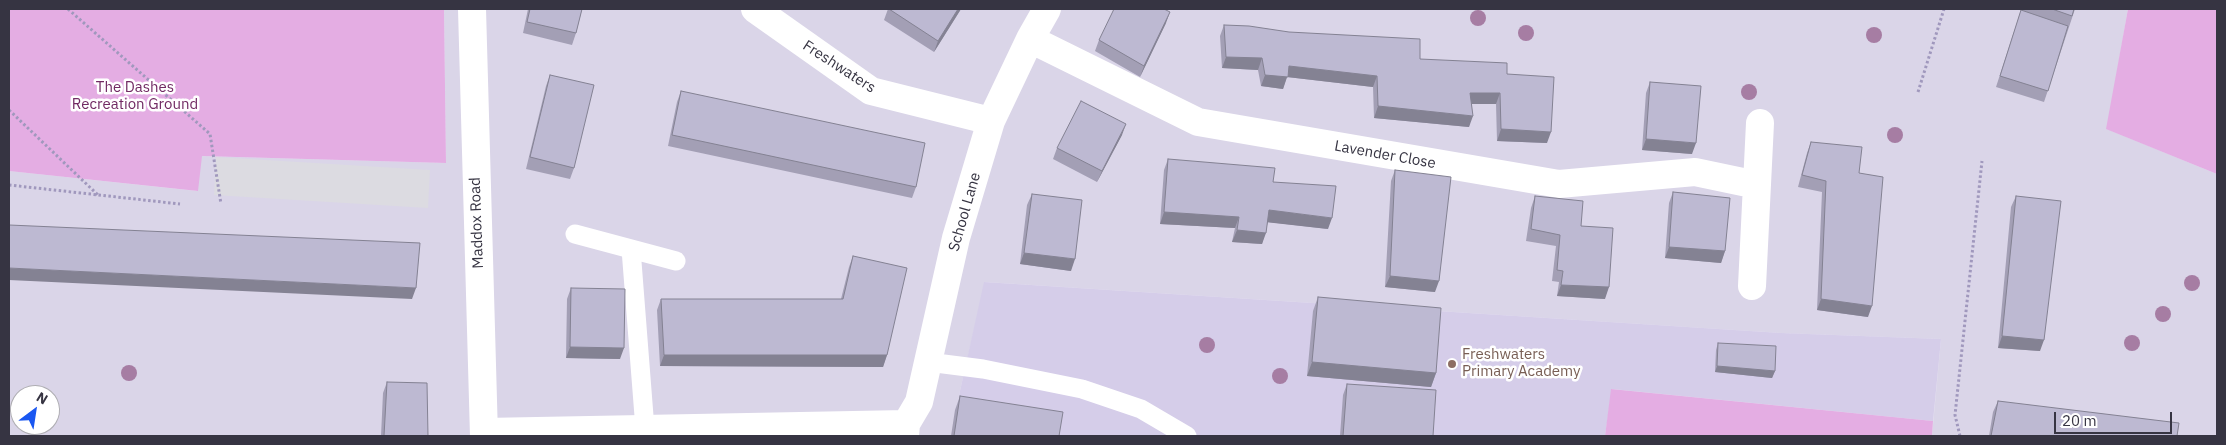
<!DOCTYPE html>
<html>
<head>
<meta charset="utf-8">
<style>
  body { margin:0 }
  #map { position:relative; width:2226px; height:445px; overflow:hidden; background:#e7e3f1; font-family:"IBM Plex Sans",sans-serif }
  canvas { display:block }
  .frame { position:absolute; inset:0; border:10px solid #363442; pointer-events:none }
  .north { position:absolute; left:10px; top:385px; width:50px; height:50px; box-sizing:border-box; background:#fff; border:1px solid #afaeb3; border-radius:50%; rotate:31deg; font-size:14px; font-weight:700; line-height:20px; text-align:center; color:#363442 }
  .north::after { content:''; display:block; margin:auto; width:18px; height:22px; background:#1a57f1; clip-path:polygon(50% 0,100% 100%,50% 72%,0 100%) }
  .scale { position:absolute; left:2054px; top:412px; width:118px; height:22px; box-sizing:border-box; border:2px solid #363442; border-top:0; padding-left:6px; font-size:15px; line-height:18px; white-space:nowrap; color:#363442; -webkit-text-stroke:4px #fff; paint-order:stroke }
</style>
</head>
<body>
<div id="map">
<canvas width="2226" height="445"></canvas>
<div class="frame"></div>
<div class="north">N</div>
<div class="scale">20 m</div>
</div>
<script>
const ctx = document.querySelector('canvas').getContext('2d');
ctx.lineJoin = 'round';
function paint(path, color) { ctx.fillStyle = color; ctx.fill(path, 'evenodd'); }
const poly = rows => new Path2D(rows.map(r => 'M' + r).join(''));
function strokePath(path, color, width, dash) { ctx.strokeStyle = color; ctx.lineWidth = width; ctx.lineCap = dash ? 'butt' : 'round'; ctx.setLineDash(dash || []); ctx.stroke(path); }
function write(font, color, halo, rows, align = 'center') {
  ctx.font = font + ' "IBM Plex Sans",sans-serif'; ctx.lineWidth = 5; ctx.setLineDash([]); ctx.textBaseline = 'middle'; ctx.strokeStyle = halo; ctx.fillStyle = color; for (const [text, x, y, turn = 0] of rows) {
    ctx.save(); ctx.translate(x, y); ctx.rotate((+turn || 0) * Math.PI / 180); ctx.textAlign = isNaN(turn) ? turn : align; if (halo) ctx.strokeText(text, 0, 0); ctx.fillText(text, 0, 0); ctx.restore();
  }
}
paint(poly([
  [444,9,2128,9,2107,129,2217,174,2217,436,1932,436,1941,339,1781,333,985,282,960,391,953,436,9,436,9,171,197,191,201,156,446,163],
  [20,395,50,395,50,425,20,425]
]), '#dad5e8');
paint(poly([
  [984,282,1781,333,1941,339,1933,421,1612,389,1605,436,953,436,960,391]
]), '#d5cde9');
paint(poly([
  [9,9,444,9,446,163,202,156,198,191,9,171],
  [2128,9,2217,9,2217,174,2106,129],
  [1611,389,1933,421,1932,436,1605,436]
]), '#e4ade3');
paint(poly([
  [216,157,430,170,428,208,214,195]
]), '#dcdbe1');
strokePath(poly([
  [68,9,210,134,221,204],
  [1918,92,1944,9],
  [9,110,99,196],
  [9,185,180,204],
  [1960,436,1955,415,1982,161]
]), '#a098bd', 3, [2.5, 2.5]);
strokePath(poly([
  [575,234,676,261],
  [631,249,645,429],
  [928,362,983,369,1082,389,1141,409,1187,436]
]), '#fff', 19);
strokePath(poly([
  [755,9,871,91,991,121],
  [1030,39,1198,122,1559,184,1695,172,1757,185],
  [1752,286,1760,123],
  [484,432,906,424],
  [905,436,906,424,919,402,956,238,991,121,1030,39,1047,9]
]), '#fff', 28);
strokePath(poly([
  [472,9,484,436]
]), '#fff', 28);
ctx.fillStyle = '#a67da3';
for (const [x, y] of [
  [1478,18],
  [1526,33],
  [1874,35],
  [1749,92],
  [1895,135],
  [2192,283],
  [2163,314],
  [2132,343],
  [1207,345],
  [129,373],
  [1280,376]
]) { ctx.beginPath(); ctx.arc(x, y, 8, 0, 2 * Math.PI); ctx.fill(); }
paint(poly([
  [528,9,582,9,576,33,572,45,523,33],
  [888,9,961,9,934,52,884,20],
  [2018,9,2075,9,2044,102,1996,87,2021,10,2024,11],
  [1166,23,1140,77,1095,51,1099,40],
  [1224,25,1507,74,1547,143,1497,141,1496,104,1472,104,1469,127,1374,118,1373,87,1287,77,1283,89,1261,86,1258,70,1222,68,1220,36],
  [550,75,574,168,570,179,526,169,546,86],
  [1650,82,1692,154,1642,150,1646,93],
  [681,91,916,187,912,198,668,146,677,102],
  [1122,135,1097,182,1053,159,1057,148],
  [1811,142,1859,173,1868,317,1817,310,1822,192,1798,187,1807,153],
  [1168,159,1328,229,1268,222,1262,244,1232,242,1235,228,1160,224,1164,170],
  [1395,170,1435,292,1385,287,1391,181],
  [1673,192,1725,251,1721,263,1665,258,1669,203],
  [1032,194,1071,271,1020,264,1027,205],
  [1535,196,1581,226,1605,299,1557,296,1559,282,1552,281,1556,246,1526,241,1531,208],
  [2016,196,2040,351,1998,348,2011,207],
  [853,256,887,355,883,367,660,366,657,310,661,299,841,299,849,267],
  [571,288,620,359,566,358,567,299],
  [1318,297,1436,373,1431,387,1307,376,1313,311],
  [1718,343,1775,371,1772,378,1715,372,1716,350],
  [387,382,428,436,381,436,383,393],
  [1347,384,1433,436,1340,436,1343,395],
  [960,396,1059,436,951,436,955,410],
  [1998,401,2177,436,1989,436,1993,412]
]), '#a39fb5');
paint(poly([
  [958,9,961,9,934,52,938,41],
  [1170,12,1166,23,1140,77,1144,66],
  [1226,57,1262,58,1258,70,1222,68],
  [1289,66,1377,76,1373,87,1287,77,1283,89,1261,86,1265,75],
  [1470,93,1500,93,1496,104,1466,104],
  [1378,106,1473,116,1469,127,1374,118],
  [1126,124,1122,135,1097,182,1102,171],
  [1501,129,1551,132,1547,143,1497,141],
  [1646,139,1696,143,1692,154,1642,150],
  [1269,210,1332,218,1328,229,1265,222],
  [1164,212,1239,217,1235,228,1160,224],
  [1237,230,1266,233,1262,244,1232,242],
  [1669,247,1725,251,1721,263,1665,258],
  [1024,253,1075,259,1071,271,1020,264],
  [9,268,416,288,412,299,9,280],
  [1390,276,1439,281,1435,292,1385,287],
  [1561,285,1609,287,1605,299,1557,296],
  [1821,299,1872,306,1868,317,1817,310],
  [2002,336,2044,340,2040,351,1998,348],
  [570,347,624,348,620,359,566,358],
  [664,355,887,355,883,367,660,366],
  [1312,362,1436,373,1431,387,1307,376],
  [1717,366,1775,371,1772,378,1715,372]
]), '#848293');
const building = poly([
  [530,9,582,9,576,33,527,22,530,9],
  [889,9,958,9,938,41,889,9],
  [1114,9,1164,9,1170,12,1144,66,1099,40,1114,9],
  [2052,9,2074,9,2072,16,2052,9],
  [2021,10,2068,26,2048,91,2000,76,2021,10],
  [1224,25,1249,26,1289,32,1420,39,1420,59,1507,63,1507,74,1554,77,1551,132,1501,129,1500,93,1470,93,1473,116,1378,106,1377,76,1289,66,1288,77,1265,75,1262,58,1226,57,1224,25],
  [550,75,594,85,574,168,530,157,550,75],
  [1650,82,1701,86,1696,143,1646,139,1650,82],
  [681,91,925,143,916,187,672,135,681,91],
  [1081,101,1126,124,1102,171,1057,148,1081,101],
  [1811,142,1862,147,1859,173,1883,177,1872,306,1821,299,1826,181,1802,175,1811,142],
  [1168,159,1275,168,1273,182,1336,186,1332,218,1269,210,1266,233,1237,230,1239,217,1164,212,1168,159],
  [1395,170,1451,177,1439,281,1390,276,1395,170],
  [1673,192,1730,198,1725,251,1669,247,1673,192],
  [1032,194,1082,200,1075,259,1024,253,1032,194],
  [1535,196,1583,201,1581,226,1613,228,1609,287,1561,285,1563,271,1557,270,1560,235,1531,229,1535,196],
  [2016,196,2061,201,2044,340,2002,336,2016,196],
  [9,225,420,243,416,288,9,268,9,225],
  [853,256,907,268,887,355,664,355,661,299,843,299,853,256],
  [571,288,625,289,624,348,570,347,571,288],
  [1318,297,1441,308,1436,373,1312,362,1318,297],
  [1718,343,1776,346,1775,371,1717,366,1718,343],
  [387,382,427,383,428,436,384,436,387,382],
  [1347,384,1436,390,1433,436,1343,436,1347,384],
  [960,396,1063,412,1059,436,954,436,960,396],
  [1998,401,2179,423,2177,436,1991,436,1998,401]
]);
paint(building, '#bdb9d2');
strokePath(building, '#848293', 1);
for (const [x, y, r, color] of [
  [1452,364,5,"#8d6e63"]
]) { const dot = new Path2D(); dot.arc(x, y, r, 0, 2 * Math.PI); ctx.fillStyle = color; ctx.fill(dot); strokePath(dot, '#fff', 2); }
write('15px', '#363442', '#fff', [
  ["Freshwaters",839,67,33],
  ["Lavender Close",1385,155,10],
  ["School Lane",965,212,-74],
  ["Maddox Road",477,223,-92]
]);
write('15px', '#712a63', '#fff', [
  ["The Dashes",135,88],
  ["Recreation Ground",135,105]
]);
write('15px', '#785e54', '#fff', [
  ["Freshwaters",1462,355],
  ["Primary Academy",1462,372]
], 'left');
</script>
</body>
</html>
